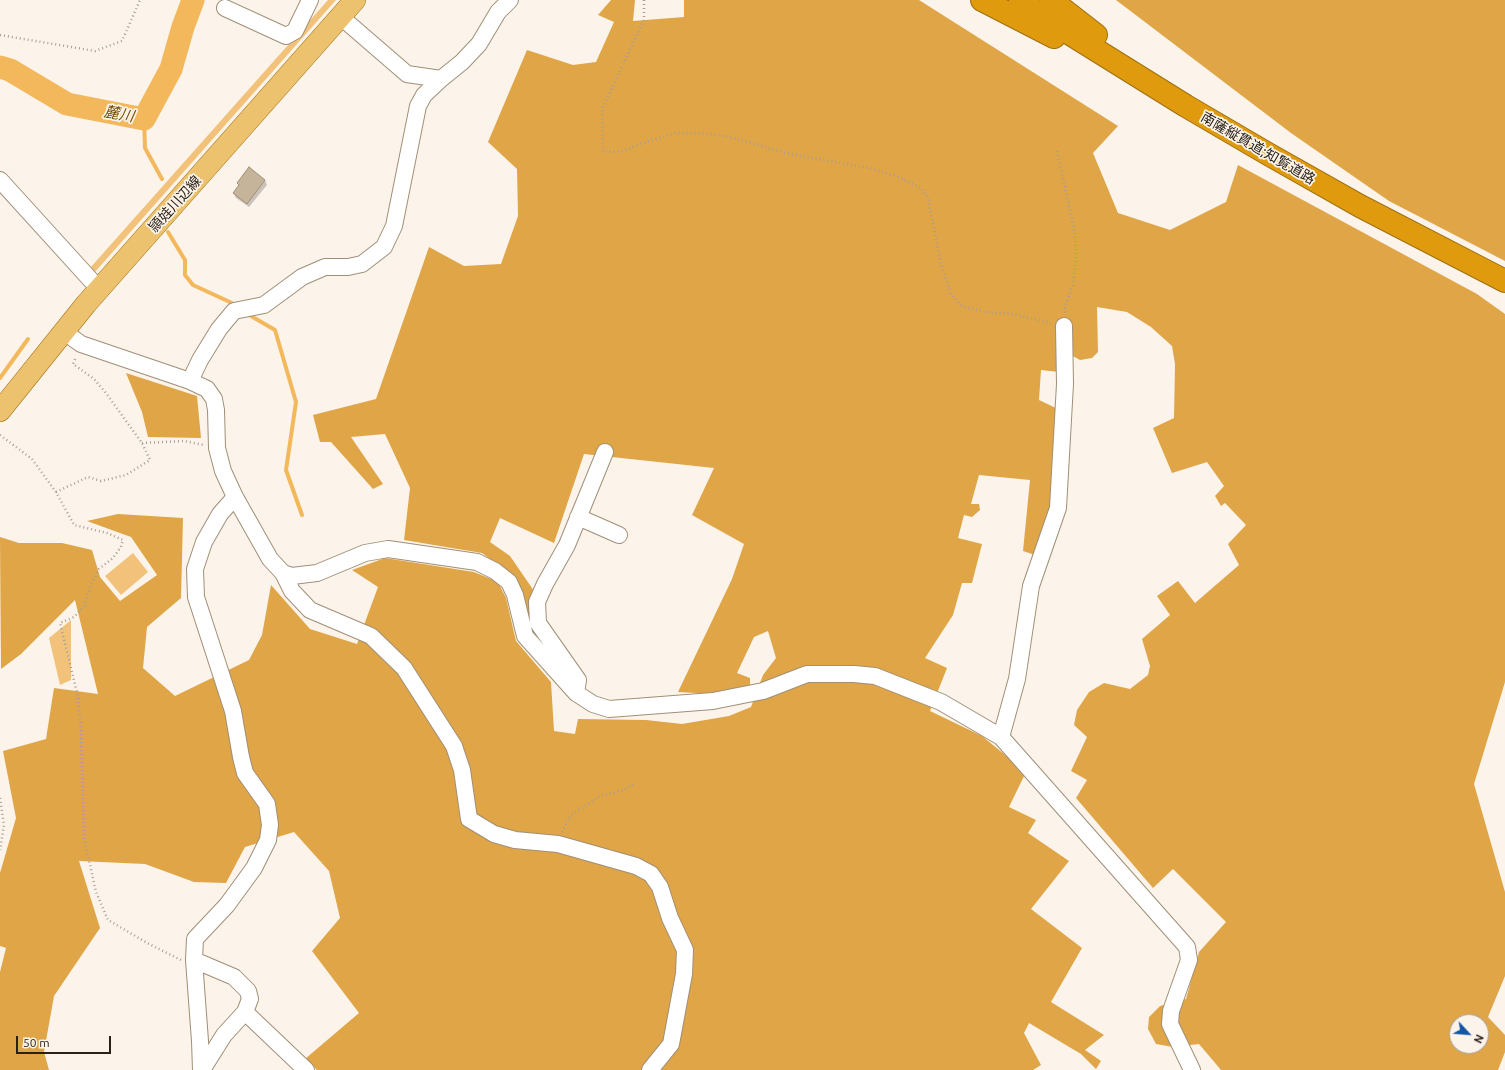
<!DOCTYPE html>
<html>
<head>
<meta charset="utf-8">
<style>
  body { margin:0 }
  #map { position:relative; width:1505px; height:1070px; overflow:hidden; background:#fcf4ea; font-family:Ubuntu,sans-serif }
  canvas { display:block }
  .north { position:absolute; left:1449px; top:1014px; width:40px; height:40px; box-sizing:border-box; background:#fcf4ea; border:1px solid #a7a096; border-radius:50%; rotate:116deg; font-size:11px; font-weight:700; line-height:16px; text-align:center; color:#282117 }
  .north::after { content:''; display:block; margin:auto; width:14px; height:18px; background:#1356a6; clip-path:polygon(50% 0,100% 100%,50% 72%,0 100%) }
  .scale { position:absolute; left:16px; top:1036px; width:95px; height:18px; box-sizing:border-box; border:2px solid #282117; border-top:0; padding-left:5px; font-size:12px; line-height:14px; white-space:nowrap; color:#282117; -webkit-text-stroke:3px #fcf4ea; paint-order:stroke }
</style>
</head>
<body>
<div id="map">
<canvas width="1505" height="1070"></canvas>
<div class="north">N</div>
<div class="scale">50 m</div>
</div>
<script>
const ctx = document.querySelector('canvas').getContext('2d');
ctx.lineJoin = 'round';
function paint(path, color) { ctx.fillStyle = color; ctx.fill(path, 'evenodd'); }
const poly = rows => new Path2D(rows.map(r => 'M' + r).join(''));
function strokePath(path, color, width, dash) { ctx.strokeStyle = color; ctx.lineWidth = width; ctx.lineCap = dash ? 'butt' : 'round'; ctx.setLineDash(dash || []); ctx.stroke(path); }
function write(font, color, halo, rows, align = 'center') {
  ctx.font = font + ' Ubuntu,"Noto Sans JP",sans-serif'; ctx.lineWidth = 3.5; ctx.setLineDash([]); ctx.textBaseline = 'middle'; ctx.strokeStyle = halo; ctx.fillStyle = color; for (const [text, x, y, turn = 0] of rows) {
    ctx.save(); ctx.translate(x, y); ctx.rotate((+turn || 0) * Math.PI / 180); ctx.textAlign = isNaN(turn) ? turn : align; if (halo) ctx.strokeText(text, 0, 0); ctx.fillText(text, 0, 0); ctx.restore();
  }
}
paint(poly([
  [328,0,336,0,95,272,90,268],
  [133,553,148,572,121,595,105,576],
  [71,620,71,680,60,685,49,638]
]), '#f2c27a');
paint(poly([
  [611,0,635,0,633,21,684,17,684,0,919,0,1118,126,1093,153,1118,213,1170,230,1226,202,1238,165,1477,294,1505,314,1505,682,1474,784,1505,892,1505,976,1488,1017,1505,1035,1505,1052,1498,1070,1221,1070,1199,1044,1173,1047,1156,1044,1148,1029,1149,1017,1160,1006,1186,999,1199,952,1226,922,1173,869,1153,888,1076,798,1087,780,1071,771,1087,737,1074,725,1077,710,1089,692,1104,683,1130,689,1148,675,1150,666,1142,639,1170,615,1157,596,1178,581,1195,603,1239,565,1228,544,1246,525,1225,503,1221,506,1215,496,1224,486,1207,462,1172,473,1153,428,1174,418,1175,364,1172,346,1151,327,1127,312,1097,307,1098,352,1092,358,1080,360,1071,355,1059,372,1041,370,1039,400,1060,410,1055,487,1038,556,1023,551,1030,480,979,475,971,504,979,504,980,510,972,517,964,515,958,538,982,544,972,583,962,583,953,615,925,658,947,668,930,711,982,736,1026,772,1009,807,1036,820,1028,833,1069,861,1031,909,1082,948,1051,1002,1104,1035,1085,1050,1101,1061,1096,1069,1081,1054,1029,1023,1024,1033,1041,1065,1033,1070,317,1070,305,1059,359,1013,312,951,340,918,329,871,294,832,245,847,226,883,194,882,145,864,79,861,100,928,54,996,44,1052,49,1070,0,1070,0,972,6,948,0,946,0,873,16,818,3,751,46,739,54,688,98,694,75,600,21,654,1,669,0,537,19,543,62,543,92,550,100,577,120,601,157,575,131,537,87,521,118,514,183,518,181,598,147,627,143,668,175,696,249,660,262,635,271,585,310,629,357,644,378,587,352,570,385,558,474,572,498,582,506,598,516,641,551,682,554,731,575,734,578,719,646,720,682,724,729,716,751,707,763,675,776,658,768,631,754,637,737,673,750,678,750,686,714,694,678,692,732,579,744,544,692,515,714,468,584,454,554,543,500,518,490,542,510,556,534,591,533,619,541,647,530,632,510,574,482,553,404,540,410,488,385,434,351,437,383,484,373,489,331,442,320,442,313,415,376,399,429,247,464,266,501,264,518,216,517,169,488,142,527,50,573,65,596,62,614,22,598,15],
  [1457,1022,1481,1022,1481,1046,1457,1046],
  [1116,0,1505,0,1505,261,1389,201,1291,133],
  [126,373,197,396,201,438,148,437,142,412]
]), '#dfa547');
paint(poly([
  [249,168,265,180,267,185,249,207,236,198,234,194,240,186,238,183]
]), '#0003');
strokePath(poly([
  [144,119,145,148,162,179],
  [168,232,185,260,185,275,193,285,232,303],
  [251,316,275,330,296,402,286,470,302,515],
  [0,378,28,339]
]), '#f3b85c', 4);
strokePath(poly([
  [0,67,10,70,67,104,144,119,171,69,183,27,193,0]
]), '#f3b85c', 23);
const building = poly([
  [249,167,265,180,247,204,233,193,239,185,237,183,249,167]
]);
paint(building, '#c6b49a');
strokePath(building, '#a08e76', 1);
const minor = poly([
  [225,8,286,36,295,31,310,0],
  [341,17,407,74,441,79],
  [0,180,99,289],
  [63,331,81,344,190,381,207,389,214,399,216,410,217,448,223,471,235,497,270,559,283,573,292,591,310,610,371,636,404,668,454,746,462,770,469,819,494,834,515,840,558,844,636,866,651,874,660,887,670,918,685,950,684,974,671,1044,650,1070],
  [190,381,200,360,219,329,234,311,264,305,302,277,325,267,348,267,362,264,384,247,394,226,418,106,424,95,441,79,462,62,479,44,498,12,510,0],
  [578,517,619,535],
  [283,573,292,576,317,573,365,553,388,549,477,562,495,571,509,582,515,595,525,636,576,693,593,704,609,709,713,701,763,691,807,674,854,674,875,676,941,702,1001,737,1187,947,1189,960,1171,1011,1170,1024,1192,1070],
  [576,693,578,680,538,623,537,602,545,584,567,545,605,452],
  [1001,737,1017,679,1031,586,1058,508,1065,384,1064,326],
  [194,960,234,977,248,991,250,999,245,1012,306,1070],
  [201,1070,200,1041,194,960,195,939,227,905,254,868,268,840,270,825,267,804,245,773,241,757,233,711,196,597,195,569,204,542,220,514,235,497],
  [202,1070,224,1035,245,1012]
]);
const major = poly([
  [0,411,86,304,355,0]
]);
const highway = poly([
  [982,0,1054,37],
  [1020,0,1051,22,1186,106,1268,154,1360,206,1505,281],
  [1051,0,1096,35]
]);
strokePath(minor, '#a08f76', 18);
strokePath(major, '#9f7011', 22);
strokePath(highway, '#9f7011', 24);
strokePath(poly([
  [644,0,644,20,602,109,603,152,622,151,643,143,675,133,700,133,730,137,790,154,869,168,896,176,921,188,928,198,941,264,951,294,962,306,985,312,1014,314,1051,323],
  [0,35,95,51,122,41,140,0],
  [1057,151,1075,233,1076,258,1073,284,1065,307,1066,313],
  [0,435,32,459,56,492,74,525,107,533,123,540,121,547,113,558,99,569,91,585,84,606,74,617,60,623,78,697,81,730,84,838,96,892,108,920,149,944,181,960],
  [142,443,184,441,204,445],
  [56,492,88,477,101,481,126,475,150,460,142,443,106,393,94,379,73,364,76,357],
  [0,798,4,825,0,850],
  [562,832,571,815,600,796,621,791,634,784]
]), '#a79f95', 2.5, [1, 3]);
strokePath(minor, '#fff', 16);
strokePath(major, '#ecc26e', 21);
strokePath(highway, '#df9a0e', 22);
write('14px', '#282117', '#fcf4ea', [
  ["南薩縦貫道;知覧道路",1258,148,30],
  ["頴娃川辺線",175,204,-48]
]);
write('italic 15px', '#744e00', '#fcf4ea', [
  ["麓川",119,114,10]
]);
</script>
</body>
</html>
